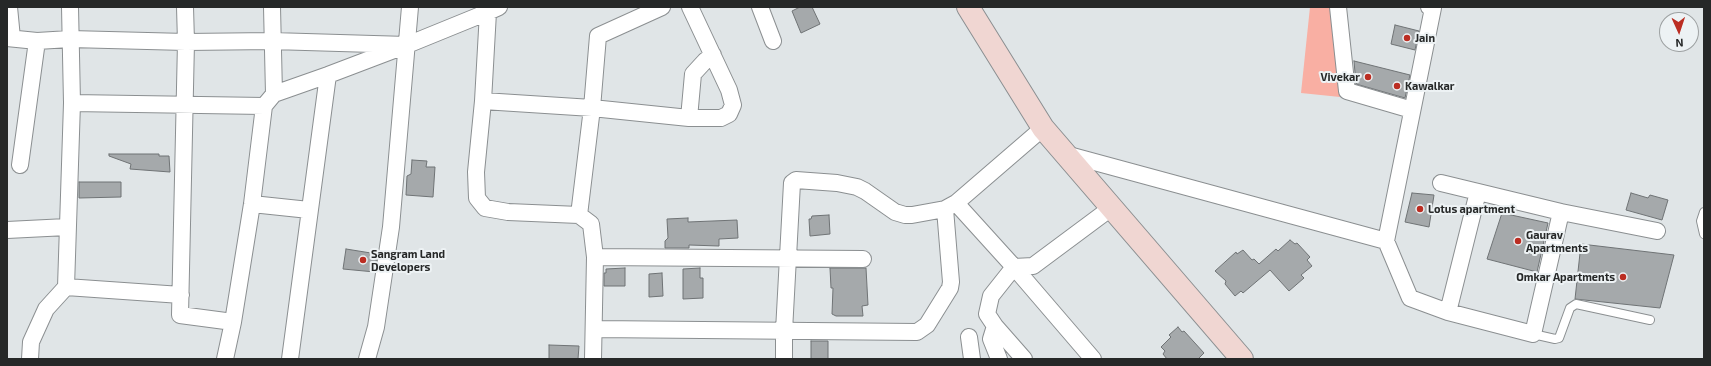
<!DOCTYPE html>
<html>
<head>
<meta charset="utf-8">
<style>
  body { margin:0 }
  #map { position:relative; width:1711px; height:366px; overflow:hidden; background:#e0e5e7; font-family:"Exo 2",sans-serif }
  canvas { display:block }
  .frame { position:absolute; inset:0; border:8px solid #262828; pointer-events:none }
  .north { position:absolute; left:1659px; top:12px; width:40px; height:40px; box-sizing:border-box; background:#edf2f4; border:1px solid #9da1a2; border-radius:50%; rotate:177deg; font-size:11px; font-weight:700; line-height:16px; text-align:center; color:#262828 }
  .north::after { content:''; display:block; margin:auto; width:14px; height:18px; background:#bb2d22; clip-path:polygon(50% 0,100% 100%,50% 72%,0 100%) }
</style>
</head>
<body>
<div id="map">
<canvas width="1711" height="366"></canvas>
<div class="frame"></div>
<div class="north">N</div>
</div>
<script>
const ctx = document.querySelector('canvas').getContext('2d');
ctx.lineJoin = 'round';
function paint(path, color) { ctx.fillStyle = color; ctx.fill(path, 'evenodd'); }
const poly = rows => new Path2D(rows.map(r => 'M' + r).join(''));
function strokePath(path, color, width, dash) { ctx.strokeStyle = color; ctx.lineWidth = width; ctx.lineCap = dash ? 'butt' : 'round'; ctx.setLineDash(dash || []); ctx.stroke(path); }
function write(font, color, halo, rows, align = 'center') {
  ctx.font = font + ' "Exo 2",sans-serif'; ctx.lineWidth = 4; ctx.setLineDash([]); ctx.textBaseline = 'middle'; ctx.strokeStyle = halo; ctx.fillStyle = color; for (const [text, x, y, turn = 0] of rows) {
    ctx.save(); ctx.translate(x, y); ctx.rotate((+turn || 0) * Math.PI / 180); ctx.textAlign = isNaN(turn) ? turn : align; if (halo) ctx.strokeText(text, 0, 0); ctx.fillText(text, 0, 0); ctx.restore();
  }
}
paint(poly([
  [1310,7,1331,7,1340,97,1301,93]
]), '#f9afa3');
const building = poly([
  [800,7,812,7,820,24,801,33,792,11,800,7],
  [1395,25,1419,31,1415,50,1391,44,1395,25],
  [1354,61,1410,75,1405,98,1356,84,1354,61],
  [109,154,159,154,159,156,169,156,170,172,130,169,131,164,109,156,109,154],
  [412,160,427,161,426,167,435,167,433,197,406,195,407,176,411,174,412,160],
  [79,182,121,182,121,197,79,198,79,182],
  [1412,193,1434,195,1429,227,1405,222,1412,193],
  [1631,193,1648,198,1650,195,1668,200,1662,220,1626,210,1631,193],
  [1502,213,1548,223,1537,272,1487,259,1502,213],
  [829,215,830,234,810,236,809,219,811,219,812,216,829,215],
  [688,218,688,222,737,220,738,238,719,239,719,246,689,245,689,248,665,248,665,241,668,238,667,219,688,218],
  [1290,240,1295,244,1297,243,1310,257,1307,260,1312,266,1301,275,1304,278,1289,291,1270,270,1243,293,1241,291,1235,296,1225,284,1226,281,1215,271,1236,252,1237,254,1243,250,1252,260,1254,259,1259,264,1276,249,1278,251,1290,240],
  [1581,244,1674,255,1660,308,1575,299,1581,244],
  [346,249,377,254,375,272,343,269,346,249],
  [625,268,625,286,604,286,604,273,606,273,606,269,625,268],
  [700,268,700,278,703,278,703,298,683,299,683,269,700,268],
  [830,268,866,268,868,305,862,306,863,316,836,316,832,314,833,288,831,288,830,268],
  [662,273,663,296,649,297,649,274,662,273],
  [1178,327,1182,332,1184,331,1204,353,1198,359,1167,359,1163,354,1165,351,1161,347,1171,337,1169,335,1178,327],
  [811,341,828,341,828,359,811,359,811,341],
  [549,345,579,346,578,359,549,359,549,345]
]);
paint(building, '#a5a9ab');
strokePath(building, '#6f7375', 1);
const lane = poly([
  [1704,212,1701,221,1704,234],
  [1533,334,1555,339,1559,338,1570,308,1576,304,1650,320]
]);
const street = poly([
  [9,7,12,38],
  [70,7,72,103,264,106],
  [185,7,186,42,180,315,233,322],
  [499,7,488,12,483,101,476,172,477,198,485,208,508,212,579,215,591,224,595,257,593,359],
  [760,7,773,41],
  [1338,7,1347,91,1412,110],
  [7,38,37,41,70,39,186,42,272,41,407,45],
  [274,94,328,75,407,45,488,12,488,7],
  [483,101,592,108,689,118,721,118,729,114,733,105,729,90,690,7],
  [72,103,66,287,181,295],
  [689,118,693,74,705,61,713,55],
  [1065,154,1386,241,1433,8,1429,7],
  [20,165,37,41],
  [252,204,309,210],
  [1561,212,1657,231],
  [579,215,592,108,598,36,662,7],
  [7,230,67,227],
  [1386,241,1410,298,1448,312,1533,334,1561,212,1441,183],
  [595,257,863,259],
  [1014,267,1093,359],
  [1014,267,1033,266,1111,208],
  [1448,312,1478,192],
  [995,326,1024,359],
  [595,329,917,332,927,325,950,288,951,282,945,209],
  [969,337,972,359],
  [30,359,31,342,46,309,66,287],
  [225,359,233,322,252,204,264,106,274,94,272,7],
  [290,359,328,75],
  [367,359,376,327,391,227,410,7],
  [784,359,784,331,792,183,796,180,837,183,857,187,865,191,895,212,905,215,912,215,945,209,956,203],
  [999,359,991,339,995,326,987,314,991,296,1014,267,956,203,1043,128]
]);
const secondary = poly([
  [968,7,1043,128,1242,359]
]);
strokePath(lane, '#8b8f91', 10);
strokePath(street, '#8b8f91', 18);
strokePath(secondary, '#8b8f91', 24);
strokePath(lane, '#fff', 8);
strokePath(street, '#fff', 16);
strokePath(secondary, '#f0d6d2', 22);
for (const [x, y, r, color] of [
  [1407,38,4,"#bb2d22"],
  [1368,77,4,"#bb2d22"],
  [1397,86,4,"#bb2d22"],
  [1420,209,4,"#bb2d22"],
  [1518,241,4,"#bb2d22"],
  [363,260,4,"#bb2d22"],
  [1623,277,4,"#bb2d22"]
]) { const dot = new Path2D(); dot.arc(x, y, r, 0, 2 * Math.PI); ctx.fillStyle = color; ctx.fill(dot); strokePath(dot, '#edf2f4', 1.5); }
write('bold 11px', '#262828', '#edf2f4', [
  ["Jain",1415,38],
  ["Vivekar",1360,77,"right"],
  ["Kawalkar",1405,86],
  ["Lotus apartment",1428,209],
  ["Gaurav",1526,235],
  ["Apartments",1526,248],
  ["Sangram Land",371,254],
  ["Developers",371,267],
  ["Omkar Apartments",1615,277,"right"]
], 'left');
</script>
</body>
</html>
